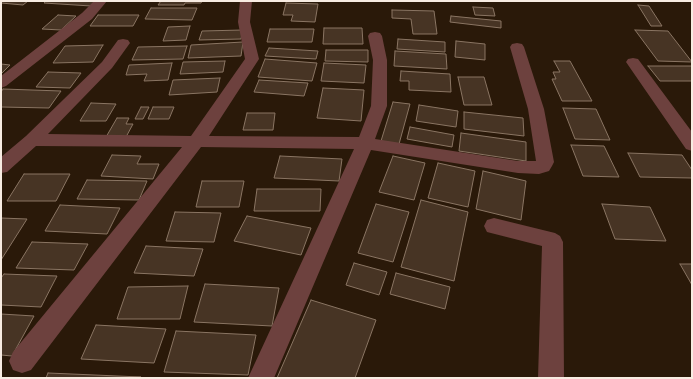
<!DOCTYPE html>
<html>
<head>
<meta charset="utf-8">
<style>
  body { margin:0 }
  #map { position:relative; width:693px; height:379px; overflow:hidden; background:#2a1909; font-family:"Source Sans 3",sans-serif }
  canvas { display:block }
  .frame { position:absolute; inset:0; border:2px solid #f8ece2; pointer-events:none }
</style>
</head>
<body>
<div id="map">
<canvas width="693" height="379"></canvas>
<div class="frame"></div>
</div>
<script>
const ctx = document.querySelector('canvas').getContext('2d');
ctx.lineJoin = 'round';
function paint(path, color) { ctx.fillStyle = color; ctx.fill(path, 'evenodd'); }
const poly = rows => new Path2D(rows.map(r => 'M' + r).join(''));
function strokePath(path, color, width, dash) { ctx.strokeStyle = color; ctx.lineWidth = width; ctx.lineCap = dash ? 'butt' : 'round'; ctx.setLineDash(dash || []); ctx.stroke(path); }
const building = poly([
  [1,1,28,1,23,5,1,3,1,1],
  [46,1,96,1,91,6,44,3,46,1],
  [161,1,202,1,201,3,185,3,184,5,158,5,161,1],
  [286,3,318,4,315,22,291,21,293,15,283,15,286,3],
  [638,5,649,6,662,26,651,26,638,5],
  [473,7,493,8,495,16,475,15,473,7],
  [151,8,197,8,192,20,145,19,151,8],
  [392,10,434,11,437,34,413,34,411,19,392,18,392,10],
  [58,15,76,16,61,30,42,29,58,15],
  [98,15,139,15,133,26,90,26,98,15],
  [451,16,501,21,501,28,450,22,451,16],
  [190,26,186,40,163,41,168,27,190,26],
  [324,28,362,28,363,44,323,44,324,28],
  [270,29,314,29,312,42,267,42,270,29],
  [243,30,241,39,199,40,202,31,243,30],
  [635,30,668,31,692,62,658,61,635,30],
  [398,39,445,42,445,52,397,49,398,39],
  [456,41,485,44,485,60,455,57,456,41],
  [243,42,241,56,188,58,191,45,243,42],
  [103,45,93,62,53,63,65,46,103,45],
  [187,46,183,59,132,60,138,47,187,46],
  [269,48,318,51,316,59,265,56,269,48],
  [326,50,368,50,368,62,325,61,326,50],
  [395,51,446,54,447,69,394,66,395,51],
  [265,59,317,63,312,81,258,77,265,59],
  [225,61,223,72,180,74,183,62,225,61],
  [554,61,570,61,592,101,562,101,552,79,556,79,553,72,560,72,554,61],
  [172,63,168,80,144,81,147,74,126,75,129,65,172,63],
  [324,63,366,65,364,83,321,81,324,63],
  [1,64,10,65,1,74,1,64],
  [648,66,692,66,692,81,660,81,648,66],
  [401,71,450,74,451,92,409,90,409,81,400,81,401,71],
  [48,72,81,73,70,88,36,87,48,72],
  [458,77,484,77,492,105,464,105,458,77],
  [220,78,217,92,169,95,173,80,220,78],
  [259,80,308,83,304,96,254,92,259,80],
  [323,88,364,90,361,121,317,118,323,88],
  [3,89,61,91,49,108,1,107,1,92,3,89],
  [393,102,410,104,399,144,381,141,393,102],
  [91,103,116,104,106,121,80,121,91,103],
  [419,105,458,111,456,127,416,121,419,105],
  [141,107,149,107,143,119,135,119,141,107],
  [153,107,174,107,169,119,148,119,153,107],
  [563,108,596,109,610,140,575,139,563,108],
  [464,112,523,118,524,136,464,129,464,112],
  [247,113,275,113,273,130,243,130,247,113],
  [117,118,129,118,126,124,133,124,126,137,106,137,117,118],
  [410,127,454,135,452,147,407,139,410,127],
  [461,133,526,142,526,161,459,151,461,133],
  [571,145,604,146,619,177,583,176,571,145],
  [628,153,682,155,692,170,692,178,640,177,628,153],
  [112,155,141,156,137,164,159,164,153,179,101,176,112,155],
  [280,156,342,159,339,181,274,178,280,156],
  [393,156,425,163,414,200,379,192,393,156],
  [438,163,475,171,468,207,428,198,438,163],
  [483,171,526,181,521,220,476,209,483,171],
  [24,174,70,174,56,201,7,201,24,174],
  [87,180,147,181,139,200,77,199,87,180],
  [202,181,244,181,239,207,196,207,202,181],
  [257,189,321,189,320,211,254,211,257,189],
  [421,200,468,212,454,281,401,267,421,200],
  [376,204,409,212,393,262,358,253,376,204],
  [602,204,650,207,666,241,615,239,602,204],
  [60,205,120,208,107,234,45,231,60,205],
  [175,212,221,213,214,242,166,241,175,212],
  [247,216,311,228,301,255,234,241,247,216],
  [1,218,27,219,1,260,1,218],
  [32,242,88,244,74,270,16,268,32,242],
  [146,246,203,249,194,276,134,273,146,246],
  [354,263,387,272,379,295,346,285,354,263],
  [680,264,692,264,692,285,680,264],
  [396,273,450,287,445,309,390,294,396,273],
  [4,274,57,276,41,307,1,305,1,278,4,274],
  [205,284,279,288,272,326,194,322,205,284],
  [188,286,180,319,117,319,128,287,188,286],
  [311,300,376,320,355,378,277,378,311,300],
  [1,314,34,316,12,356,1,355,1,314],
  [96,325,166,329,154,363,81,359,96,325],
  [176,331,256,335,248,375,164,372,176,331],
  [48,373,141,377,46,378,48,373]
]);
paint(building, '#473424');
strokePath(building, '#8a7563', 1);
paint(poly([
  [94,1,107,1,92,19,6,86,1,88,1,76,82,13,94,1],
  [240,1,252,1,250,22,259,59,209,136,359,137,371,106,373,60,368,36,370,33,375,32,380,33,382,36,387,60,387,106,375,139,518,161,536,161,528,109,510,47,512,44,517,43,522,44,524,47,544,109,554,162,552,166,549,171,539,174,518,173,371,150,274,378,248,378,354,149,201,147,31,370,22,373,13,370,9,361,13,352,182,147,36,146,7,172,1,173,1,157,26,136,102,62,118,40,123,39,128,40,130,43,112,68,48,134,191,136,245,59,238,22,240,1],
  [633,58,638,59,692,132,692,151,686,149,626,62,628,59,633,58],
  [494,218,555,233,560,236,563,242,564,378,538,378,542,246,487,232,484,226,487,220,494,218]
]), '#6d413e');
</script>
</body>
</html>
